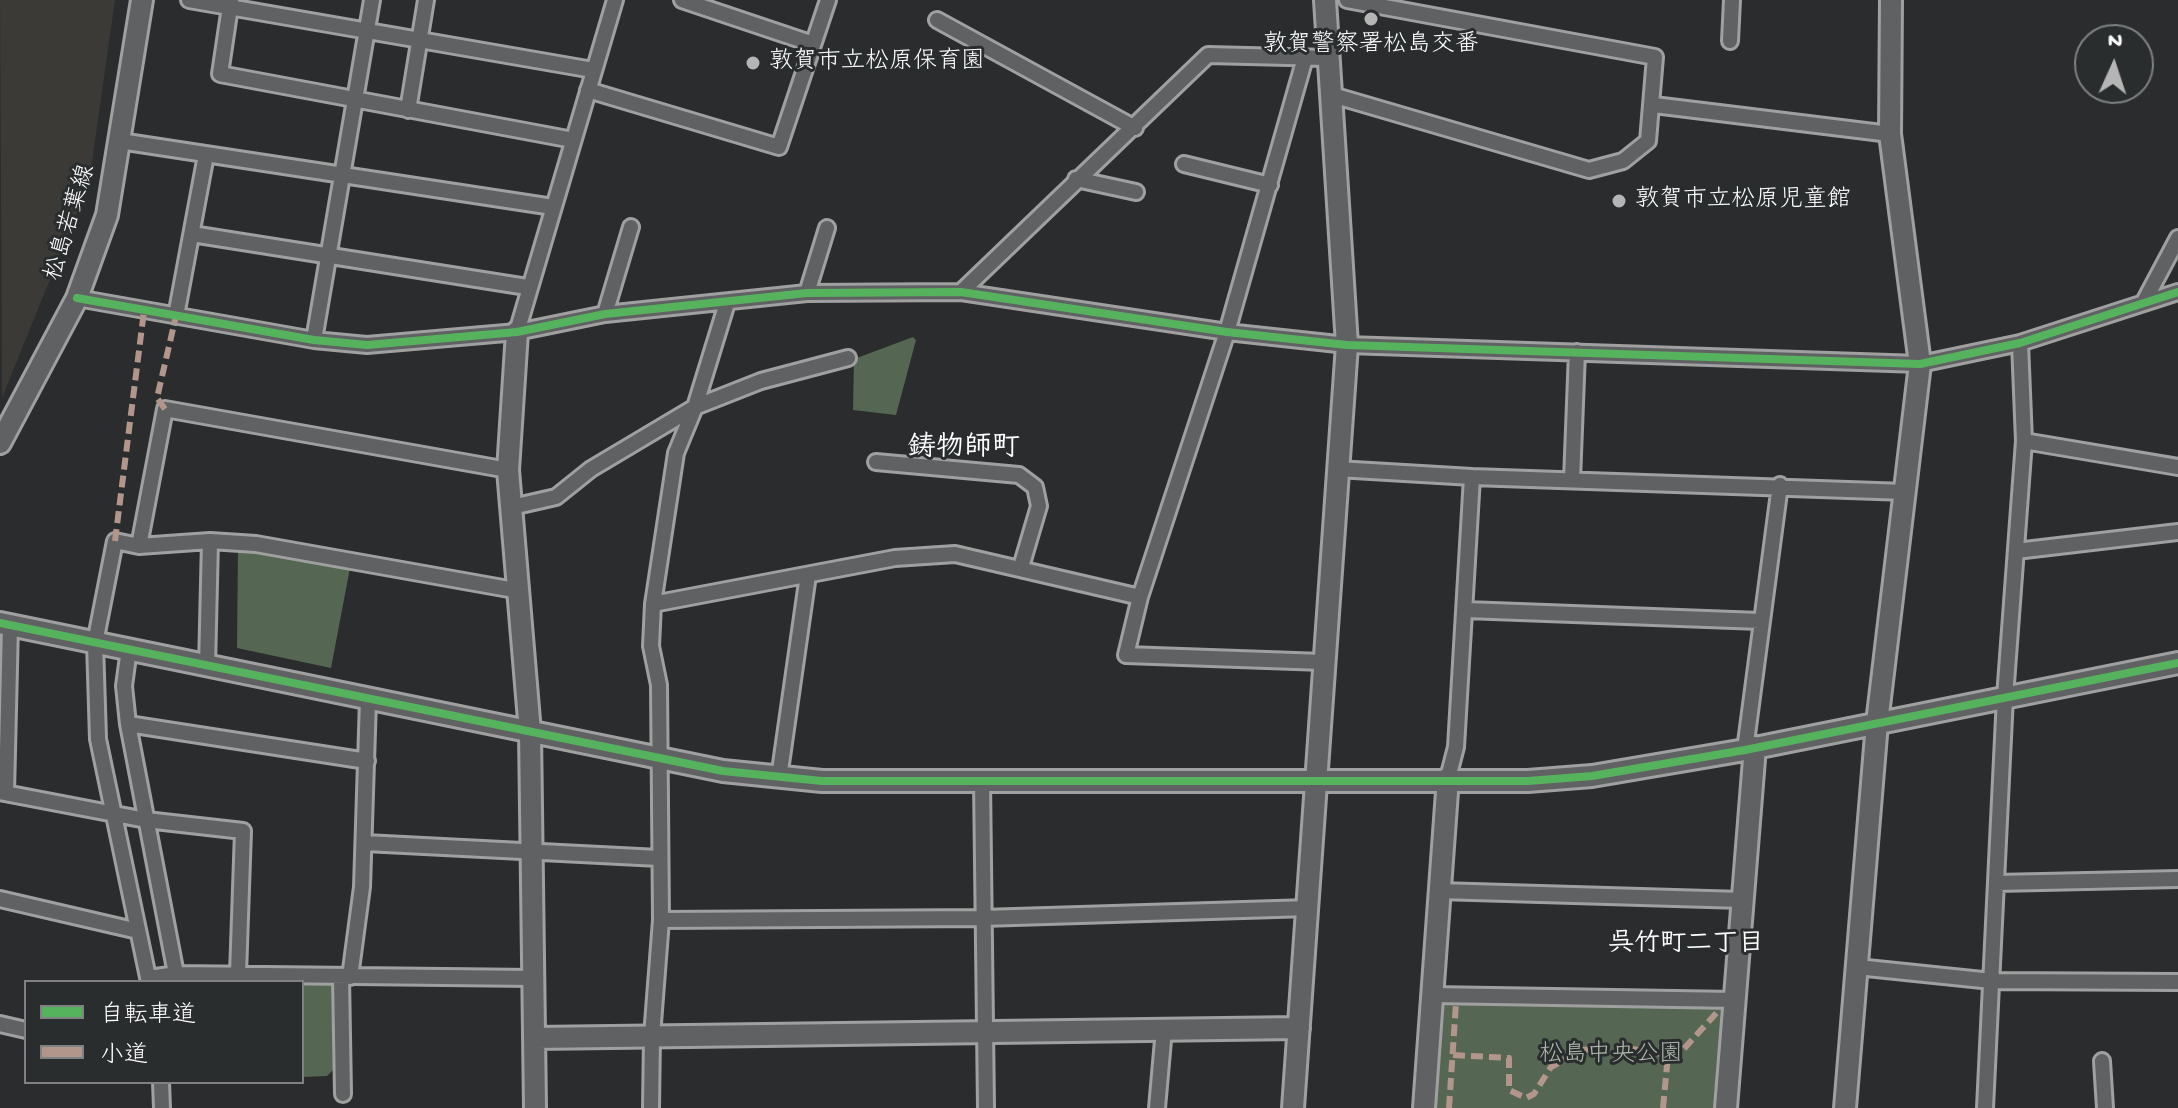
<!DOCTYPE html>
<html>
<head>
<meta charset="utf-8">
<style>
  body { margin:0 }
  #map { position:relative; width:2178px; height:1108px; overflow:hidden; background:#2b2c2d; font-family:"Gochi Hand","Klee One",sans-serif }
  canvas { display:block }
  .legend { position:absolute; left:24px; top:980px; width:280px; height:104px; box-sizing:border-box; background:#2a2d2e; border:2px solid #7f8182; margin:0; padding:10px 14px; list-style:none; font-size:24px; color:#fff }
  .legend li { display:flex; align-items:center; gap:16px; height:40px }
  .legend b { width:40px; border:2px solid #7f8182 }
  .north { position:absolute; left:2074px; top:24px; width:80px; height:80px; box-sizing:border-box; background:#2a2d2e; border:2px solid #7f8182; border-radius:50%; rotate:3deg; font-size:22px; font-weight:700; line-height:32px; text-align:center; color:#fff }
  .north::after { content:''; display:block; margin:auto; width:28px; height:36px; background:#b5b5b6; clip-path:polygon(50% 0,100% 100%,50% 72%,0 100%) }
</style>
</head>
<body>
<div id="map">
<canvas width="2178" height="1108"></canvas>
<ul class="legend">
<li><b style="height:10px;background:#56b35d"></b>自転車道</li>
<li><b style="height:10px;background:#b2968c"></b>小道</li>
</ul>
<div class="north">N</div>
</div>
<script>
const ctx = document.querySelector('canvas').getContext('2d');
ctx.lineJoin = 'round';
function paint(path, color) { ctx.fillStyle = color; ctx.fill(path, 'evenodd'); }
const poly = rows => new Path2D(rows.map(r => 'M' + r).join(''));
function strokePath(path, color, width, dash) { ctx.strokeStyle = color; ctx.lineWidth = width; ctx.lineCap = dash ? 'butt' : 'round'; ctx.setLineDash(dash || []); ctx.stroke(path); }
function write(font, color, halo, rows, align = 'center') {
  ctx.font = font + ' "Gochi Hand","Klee One",sans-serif'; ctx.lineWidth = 6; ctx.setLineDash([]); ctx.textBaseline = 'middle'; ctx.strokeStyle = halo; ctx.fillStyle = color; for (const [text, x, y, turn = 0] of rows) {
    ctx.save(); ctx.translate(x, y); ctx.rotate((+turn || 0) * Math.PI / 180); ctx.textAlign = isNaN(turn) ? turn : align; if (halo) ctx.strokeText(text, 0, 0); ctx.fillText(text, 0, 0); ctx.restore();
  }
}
paint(poly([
  [0,0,115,0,89,183,2,398]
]), '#3b3a37');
paint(poly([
  [913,337,916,340,896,415,853,410,854,359],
  [238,548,350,568,331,668,237,648],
  [325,979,332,985,333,1070,327,1076,302,1077,302,982,176,982],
  [1448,1002,1717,1006,1724,1012,1716,1108,1433,1108,1440,1009]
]), '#556753');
const street = poly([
  [189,0,593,70],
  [231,0,220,74,573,140],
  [682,0,813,44],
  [937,20,1135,128],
  [1730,41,1732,0],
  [1305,58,1227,332,1140,597,1126,655,1323,662],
  [588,90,779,147,828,0],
  [1329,94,1589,170,1623,161,1648,141,1655,57,1347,0],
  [1654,105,1890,134],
  [408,110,426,0],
  [120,141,553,207],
  [1184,164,1270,185],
  [1076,179,1136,192],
  [192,234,527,287],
  [961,292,1208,55,1328,58],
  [807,293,827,228],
  [77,298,314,340,367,345,517,332,605,314,807,293,961,292,1227,332,1347,345,1920,364,2020,343,2178,292],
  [2145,300,2178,238],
  [605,314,631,227],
  [176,316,206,155],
  [517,332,615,0],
  [314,340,372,0],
  [2024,441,2178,467],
  [876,462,1019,475,1035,487,1039,506,1021,567],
  [1337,469,1472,477,1906,492],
  [1572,480,1577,352],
  [512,507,556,497,591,469,695,407,761,381,848,358],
  [139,546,165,409,508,470],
  [2016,551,2178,532],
  [653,604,676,453,695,407,727,303],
  [1466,610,1760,621],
  [129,649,124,686,128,724,176,974],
  [207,667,210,541],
  [128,724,367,761],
  [1745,750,1780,485],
  [779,778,808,575],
  [1448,778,1456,747,1472,477],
  [982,780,986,1108],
  [0,792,146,820,243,831,238,974],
  [6,793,10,625],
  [365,843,659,858],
  [1996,883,2178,879],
  [1439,891,1742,900],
  [0,899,138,931],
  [661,920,982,918,1309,908],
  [1857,967,1992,981,2178,982],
  [341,977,343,1094],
  [350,977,362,887,368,700],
  [149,978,176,974,533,978],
  [149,982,98,739,95,643,115,541,139,546,210,541,256,544,520,591],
  [1432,995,1735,1000],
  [0,1024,26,1030],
  [2102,1061,2105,1108],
  [161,1082,162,1108],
  [651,1108,652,1036,661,920,659,685,651,646,653,604,895,558,955,554,1140,597],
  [1157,1108,1164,1029],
  [1985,1108,2005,697,2024,441,2020,343]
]);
const secondary = poly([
  [517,332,508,470,530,732,535,1108],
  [0,443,77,298,107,215,142,0],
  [0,623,723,771,822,781,1528,781,1592,776,1745,750,2178,663],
  [535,1038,1299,1028],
  [1293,1108,1347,345,1325,0],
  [1424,1108,1448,778],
  [1726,1108,1755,747],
  [1845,1108,1877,723,1920,364,1890,134,1891,0]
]);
strokePath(street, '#a0a0a0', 20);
strokePath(secondary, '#a0a0a0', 26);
strokePath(street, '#606162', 14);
strokePath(secondary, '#606162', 20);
strokePath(poly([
  [165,409,157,398,176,316],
  [115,541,144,311],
  [1453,1055,1509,1058,1509,1090,1526,1098,1534,1094,1551,1067,1582,1050,1616,1046,1668,1055,1681,1052,1720,1009],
  [1449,1108,1456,1003],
  [1663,1108,1668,1055]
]), '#b2968c', 6, [12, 6]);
strokePath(poly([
  [77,298,314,340,367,345,517,332,605,314,807,293,961,292,1227,332,1347,345,1920,364,2020,343,2178,292],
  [0,623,723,771,822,781,1528,781,1592,776,1745,750,2178,663]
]), '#56b35d', 8);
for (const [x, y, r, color] of [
  [1371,19,8,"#b5b5b6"],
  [753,63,8,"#b5b5b6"],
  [1619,201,8,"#b5b5b6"]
]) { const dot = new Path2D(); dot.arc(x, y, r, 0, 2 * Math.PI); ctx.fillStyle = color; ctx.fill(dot); strokePath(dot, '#2a2d2e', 3); }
write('24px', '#fff', '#2a2d2e', [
  ["敦賀警察署松島交番",1371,46,"center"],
  ["敦賀市立松原保育園",769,63],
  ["敦賀市立松原児童館",1635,201]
], 'left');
write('24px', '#fff', '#2a2d2e', [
  ["松島若葉線",72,223,-73]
]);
write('24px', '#aeb8ac', '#2a2d2e', [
  ["松島中央公園",1611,1056]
]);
write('bold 26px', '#fff', '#2a2d2e', [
  ["呉竹町二丁目",1686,946]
]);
write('bold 28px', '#fff', '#2a2d2e', [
  ["鋳物師町",964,450]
]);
</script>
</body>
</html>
